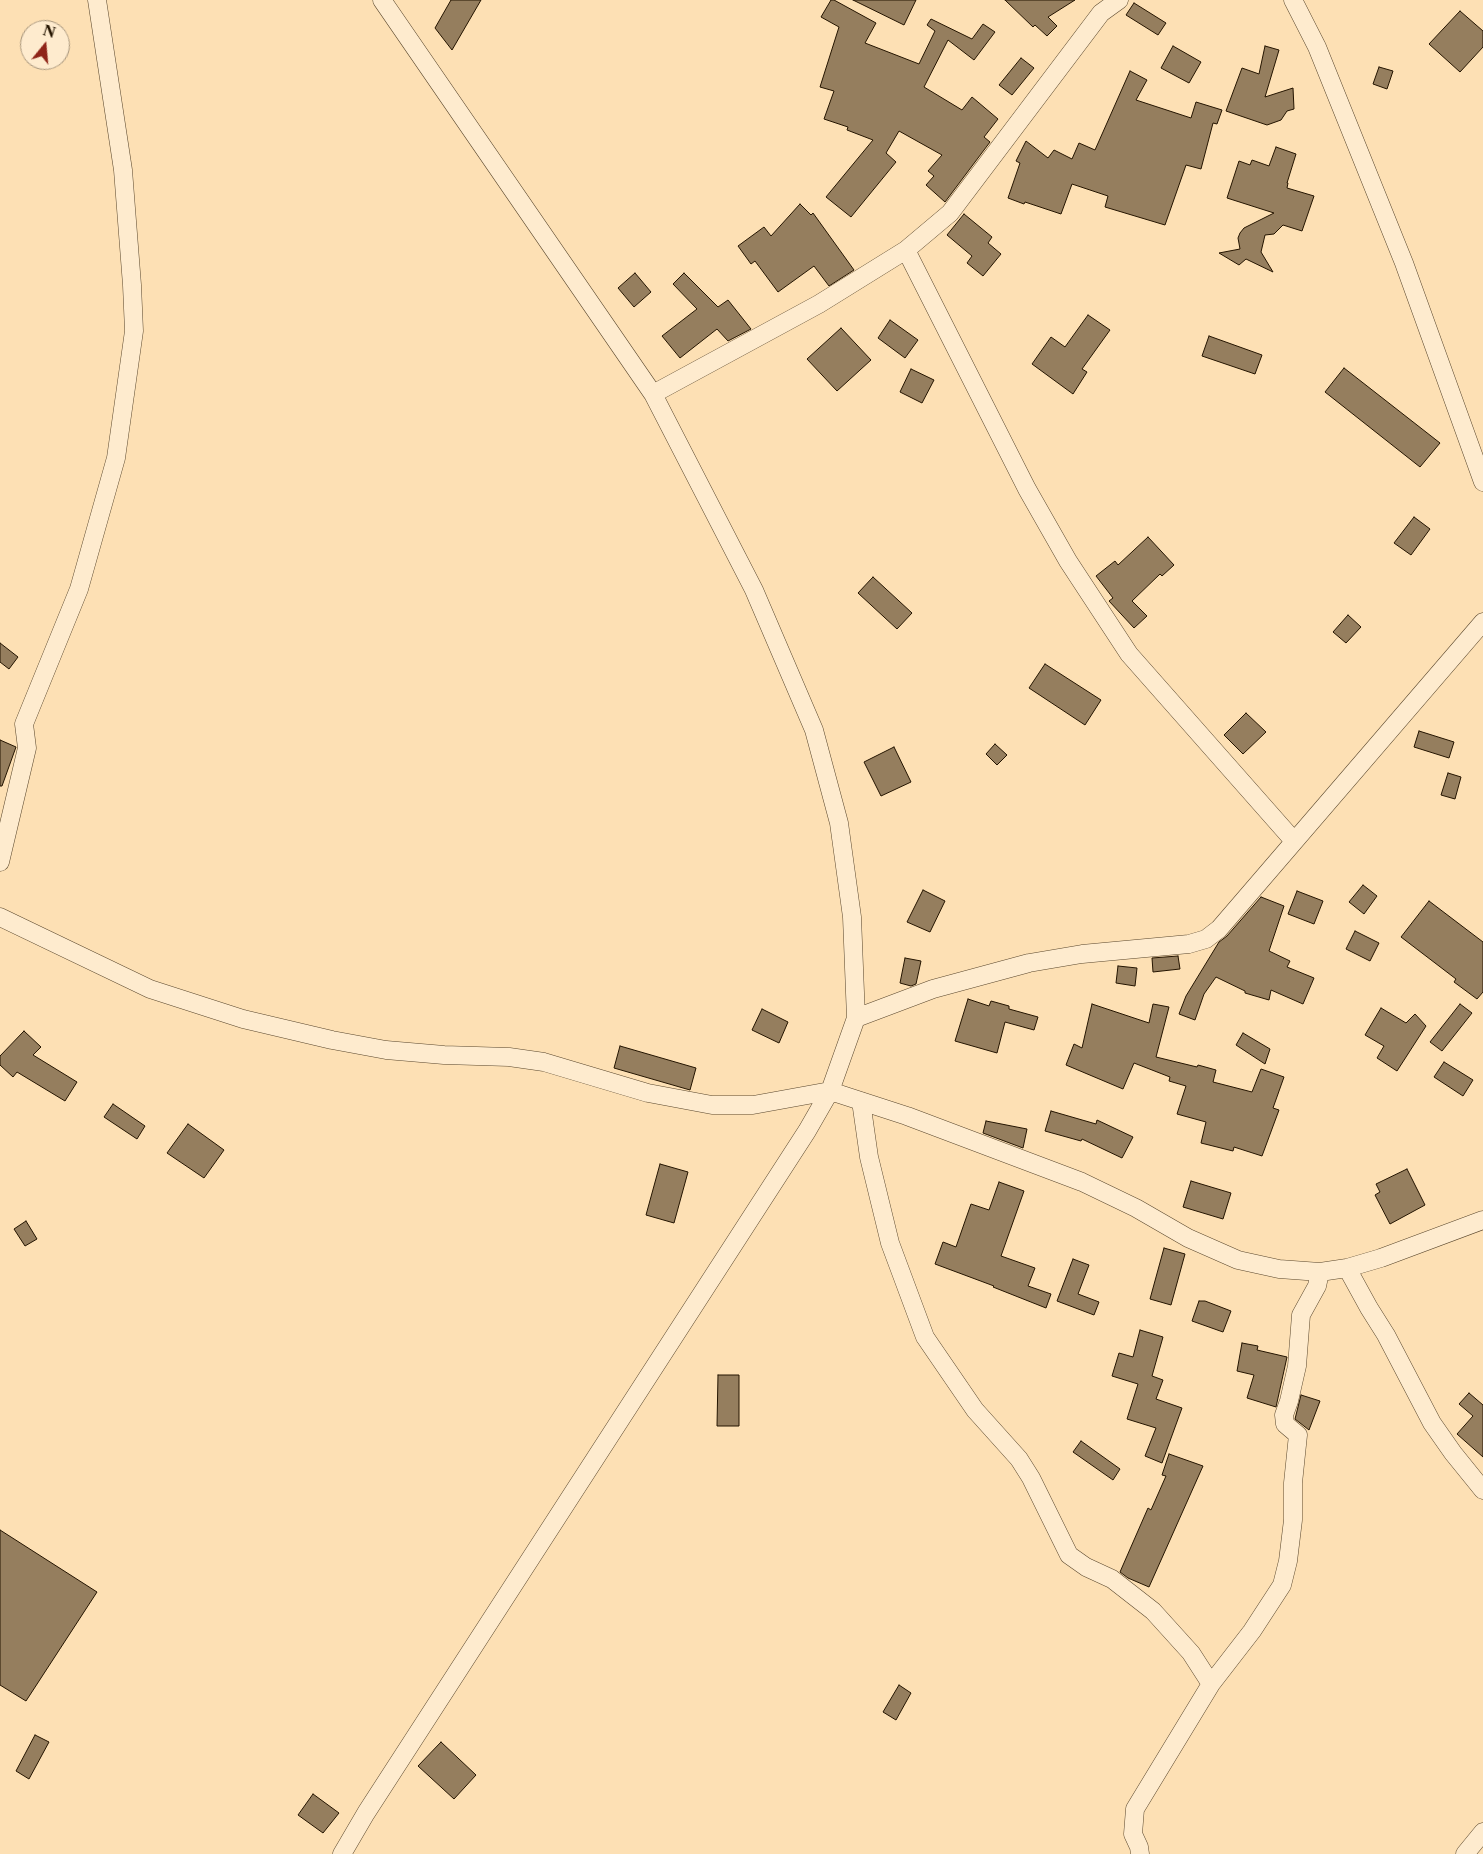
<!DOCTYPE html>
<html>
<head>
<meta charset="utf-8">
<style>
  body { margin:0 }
  #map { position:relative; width:1483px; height:1854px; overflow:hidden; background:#fde0b4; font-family:"Libre Caslon Text",serif }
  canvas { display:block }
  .north { position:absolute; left:20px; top:20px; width:50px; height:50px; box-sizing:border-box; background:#feebce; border:1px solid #a7957c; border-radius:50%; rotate:17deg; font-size:14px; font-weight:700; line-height:20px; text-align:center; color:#241400 }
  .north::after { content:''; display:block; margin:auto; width:18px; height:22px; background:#8f2418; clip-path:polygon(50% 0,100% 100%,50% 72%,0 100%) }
</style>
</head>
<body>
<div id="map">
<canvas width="1483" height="1854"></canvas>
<div class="north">N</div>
</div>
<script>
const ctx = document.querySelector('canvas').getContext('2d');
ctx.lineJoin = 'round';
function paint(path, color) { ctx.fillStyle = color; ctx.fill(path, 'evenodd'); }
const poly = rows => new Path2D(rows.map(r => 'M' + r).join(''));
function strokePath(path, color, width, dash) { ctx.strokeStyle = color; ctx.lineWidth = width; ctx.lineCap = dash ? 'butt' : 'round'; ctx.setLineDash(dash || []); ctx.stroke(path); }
const building = poly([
  [451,0,481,0,452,50,435,28,451,0],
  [831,0,834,0,876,23,865,43,919,64,935,31,927,25,931,19,972,39,983,24,995,32,974,60,948,40,924,87,962,110,972,97,998,119,984,137,990,142,945,202,926,185,934,176,928,171,942,155,899,131,886,153,896,162,851,217,826,197,873,140,847,130,848,127,824,119,834,91,820,87,839,27,821,17,831,0],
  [853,0,916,0,904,25,853,0],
  [1005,0,1075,0,1048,17,1057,26,1047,36,1035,25,1033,27,1005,0],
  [1134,3,1166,23,1158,35,1126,15,1134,3],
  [1460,11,1483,31,1483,47,1460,72,1429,44,1460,11],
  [1173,46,1201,62,1189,83,1161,68,1173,46],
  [1265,46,1279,50,1265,97,1293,88,1294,109,1287,111,1281,120,1267,125,1226,111,1242,68,1259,74,1265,46],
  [1021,58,1034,68,1012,95,999,85,1021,58],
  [1379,67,1393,71,1387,89,1373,84,1379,67],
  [1130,71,1147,80,1136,100,1191,118,1196,102,1222,110,1217,124,1213,123,1201,169,1186,165,1165,225,1105,207,1108,196,1072,184,1061,214,1025,202,1024,204,1008,198,1020,163,1016,161,1026,141,1048,158,1054,150,1072,159,1079,143,1095,150,1130,71],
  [1276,147,1296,154,1287,183,1288,183,1287,188,1314,196,1302,231,1283,225,1274,234,1265,235,1261,252,1273,272,1246,259,1239,265,1219,253,1240,249,1238,238,1240,233,1244,228,1274,213,1227,198,1239,161,1250,165,1252,160,1269,166,1276,147],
  [800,204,811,215,813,213,854,270,829,286,814,266,778,292,755,261,751,264,738,246,764,227,771,236,800,204],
  [964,214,992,237,988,243,1001,254,983,276,967,263,972,256,947,235,964,214],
  [635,273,651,292,634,307,618,288,635,273],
  [684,273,718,307,728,300,751,329,728,341,717,329,680,358,662,336,697,309,673,284,684,273],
  [1088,315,1110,330,1082,369,1087,372,1073,394,1032,364,1051,337,1065,347,1088,315],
  [890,320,918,340,905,358,878,338,890,320],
  [841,328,871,360,837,391,807,359,841,328],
  [1209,336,1262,355,1255,374,1202,356,1209,336],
  [1344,368,1440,443,1420,467,1325,392,1344,368],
  [911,369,934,380,922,403,900,392,911,369],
  [1414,517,1430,529,1411,555,1394,543,1414,517],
  [1148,537,1174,565,1162,576,1160,574,1132,601,1147,616,1134,628,1109,601,1113,598,1096,576,1115,561,1118,565,1148,537],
  [873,577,912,613,897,629,858,593,873,577],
  [1348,615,1361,627,1346,643,1333,632,1348,615],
  [0,643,18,657,9,669,0,662,0,643],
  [1045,664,1101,700,1085,725,1029,688,1045,664],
  [1246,713,1266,732,1243,754,1224,735,1246,713],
  [1419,731,1454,742,1449,758,1414,747,1419,731],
  [0,740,16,747,2,786,0,786,0,740],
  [995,744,1007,755,997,765,986,754,995,744],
  [894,747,911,782,881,796,864,762,894,747],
  [1448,773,1461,777,1455,799,1441,795,1448,773],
  [1363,885,1377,896,1364,914,1349,902,1363,885],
  [923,890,945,901,930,932,907,922,923,890],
  [1297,891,1323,901,1314,924,1288,914,1297,891],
  [1261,897,1284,906,1269,951,1290,961,1287,967,1314,978,1303,1004,1271,990,1269,1000,1245,993,1245,991,1216,977,1204,994,1195,1020,1179,1014,1186,996,1219,942,1227,936,1261,897],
  [1429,901,1483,942,1483,992,1477,999,1454,982,1456,979,1401,937,1429,901],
  [1355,931,1379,943,1370,961,1346,949,1355,931],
  [1178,956,1180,969,1153,972,1152,958,1178,956],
  [905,958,921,961,916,984,911,986,900,983,905,958],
  [1118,966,1137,968,1135,986,1116,983,1118,966],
  [968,999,989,1006,991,1001,1009,1006,1009,1009,1038,1017,1034,1030,1005,1022,997,1053,955,1041,968,999],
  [1092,1004,1149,1023,1153,1004,1169,1007,1156,1057,1197,1067,1198,1065,1216,1070,1213,1082,1252,1092,1261,1069,1284,1077,1273,1108,1279,1110,1262,1156,1234,1147,1233,1151,1201,1143,1206,1122,1177,1114,1186,1086,1169,1081,1170,1077,1134,1063,1123,1089,1066,1065,1074,1044,1082,1048,1092,1004],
  [1460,1004,1472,1013,1442,1051,1430,1042,1460,1004],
  [1381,1008,1406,1023,1415,1014,1426,1026,1397,1071,1377,1058,1384,1046,1365,1035,1381,1008],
  [762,1009,788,1022,779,1043,752,1030,762,1009],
  [24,1031,41,1047,33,1055,77,1082,65,1101,17,1072,13,1077,0,1065,0,1056,24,1031],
  [1243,1033,1270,1049,1265,1064,1236,1045,1243,1033],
  [620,1046,696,1068,690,1090,614,1068,620,1046],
  [1444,1062,1473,1080,1463,1096,1434,1077,1444,1062],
  [113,1104,145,1126,137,1139,104,1117,113,1104],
  [1051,1111,1096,1124,1097,1120,1133,1137,1122,1158,1082,1139,1081,1141,1045,1131,1051,1111],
  [986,1121,1027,1129,1023,1148,983,1133,986,1121],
  [188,1124,224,1150,204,1178,167,1153,188,1124],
  [660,1164,688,1172,674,1223,646,1215,660,1164],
  [1407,1169,1425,1205,1390,1224,1375,1195,1380,1192,1376,1184,1407,1169],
  [1191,1181,1231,1193,1223,1219,1183,1207,1191,1181],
  [999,1182,1024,1191,1001,1256,1035,1268,1028,1286,1051,1294,1046,1308,993,1287,994,1286,935,1264,943,1242,956,1247,971,1204,989,1210,999,1182],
  [26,1221,37,1239,25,1246,14,1229,26,1221],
  [1164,1248,1185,1254,1171,1305,1150,1299,1164,1248],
  [1073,1259,1089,1265,1078,1294,1099,1302,1094,1315,1057,1301,1073,1259],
  [1199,1301,1205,1301,1231,1311,1223,1332,1192,1321,1199,1301],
  [1140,1330,1163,1337,1152,1376,1163,1380,1156,1399,1182,1408,1162,1463,1145,1456,1156,1428,1127,1419,1138,1384,1112,1376,1119,1353,1133,1357,1140,1330],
  [1242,1343,1258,1346,1257,1350,1287,1357,1276,1407,1247,1398,1254,1375,1237,1371,1242,1343],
  [718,1375,739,1375,739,1426,717,1426,718,1375],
  [1469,1393,1483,1405,1483,1457,1457,1434,1473,1416,1459,1404,1469,1393],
  [1301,1395,1320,1401,1309,1430,1295,1419,1301,1395],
  [1081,1441,1120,1469,1113,1480,1073,1452,1081,1441],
  [1169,1454,1203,1466,1149,1587,1128,1578,1120,1572,1148,1508,1151,1510,1166,1476,1162,1475,1169,1454],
  [0,1530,97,1592,26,1701,0,1685,0,1530],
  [899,1685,911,1693,896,1720,883,1712,899,1685],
  [35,1735,49,1742,29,1779,16,1771,35,1735],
  [441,1742,476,1775,454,1799,418,1766,441,1742],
  [313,1794,339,1813,323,1833,298,1815,313,1794]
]);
paint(building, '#957e5e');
strokePath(building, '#241400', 1);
const minor = poly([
  [1293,0,1317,47,1404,263,1483,482],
  [906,250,1027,489,1068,561,1129,654,1294,841],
  [653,394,819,304,906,250,950,213,1101,13,1119,0],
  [0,862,27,748,24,724,79,589,116,458,134,331,132,285,123,170,97,0],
  [0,917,150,989,243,1019,332,1040,386,1050,444,1055,509,1057,544,1062,648,1093,712,1105,753,1105,830,1091,907,1116,1082,1182,1136,1208,1188,1238,1238,1260,1279,1269,1320,1272,1347,1268,1381,1258,1483,1220],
  [856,1018,933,989,1029,963,1082,954,1189,944,1206,939,1219,929,1483,622],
  [861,1101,869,1157,890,1243,925,1337,975,1410,1019,1459,1031,1478,1069,1555,1086,1567,1112,1579,1153,1611,1191,1653,1211,1684],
  [1347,1268,1369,1308,1386,1335,1432,1423,1453,1453,1483,1490],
  [342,1854,366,1813,807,1131,830,1091,856,1018,852,917,839,823,814,730,754,590,653,394,382,0],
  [1140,1854,1139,1847,1133,1834,1135,1809,1211,1684,1252,1631,1282,1585,1288,1561,1293,1520,1293,1483,1298,1435,1285,1424,1284,1415,1289,1401,1297,1366,1301,1315,1317,1286,1320,1272],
  [1465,1854,1483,1832]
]);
strokePath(minor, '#5a472d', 19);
strokePath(minor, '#feebce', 18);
</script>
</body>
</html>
